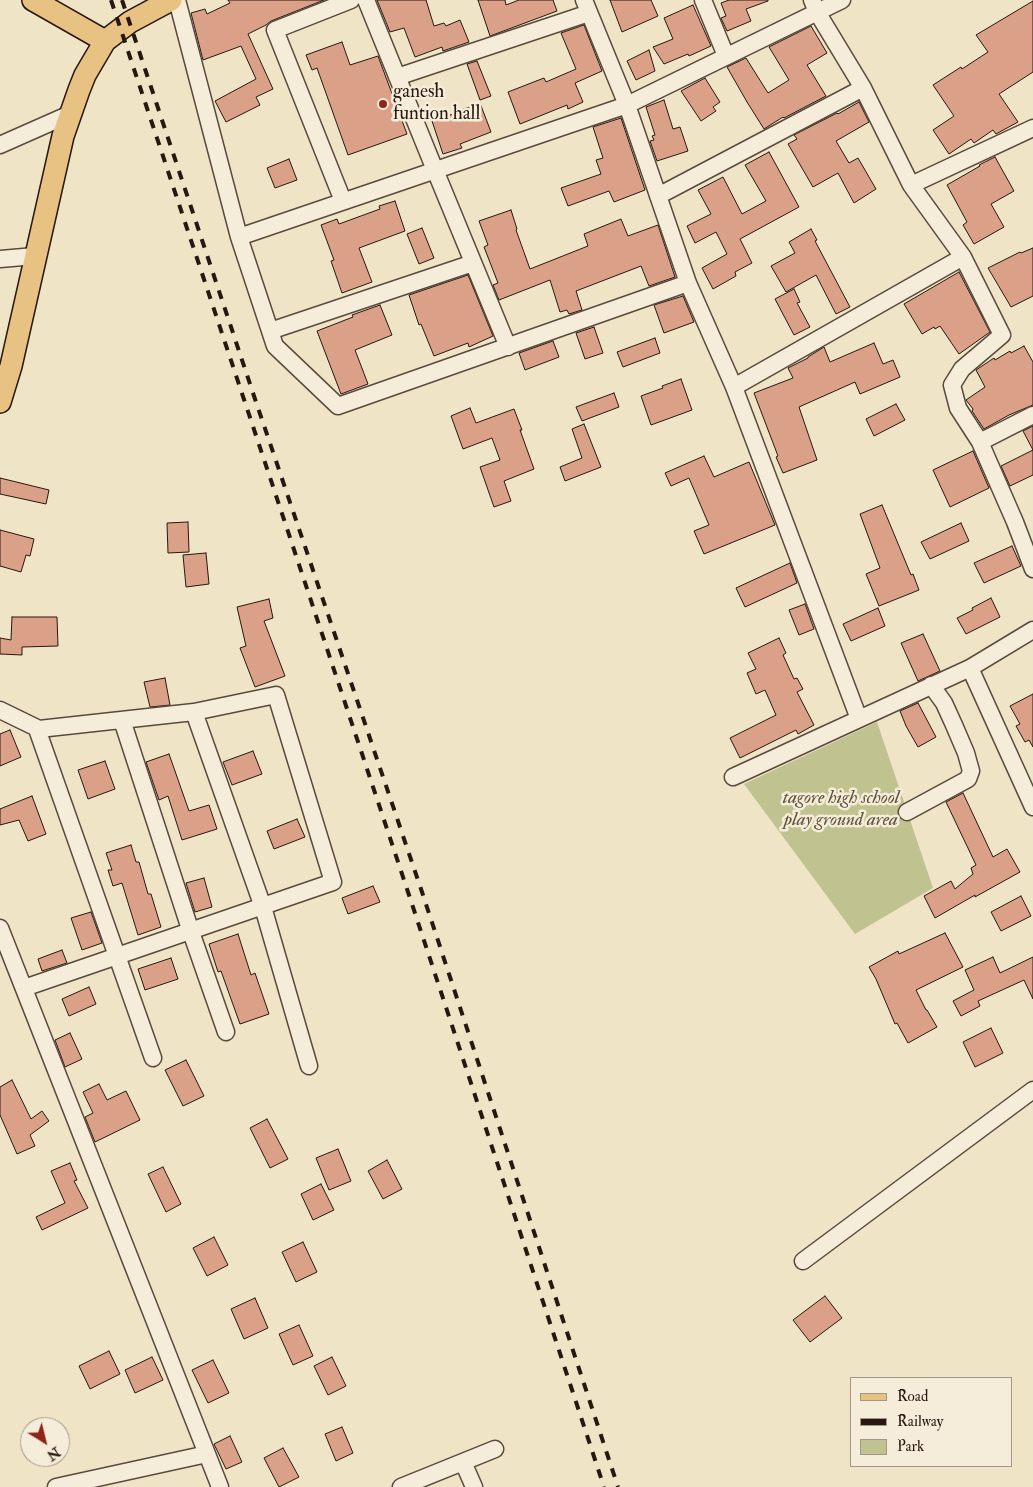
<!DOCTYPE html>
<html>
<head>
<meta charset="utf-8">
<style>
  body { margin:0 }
  #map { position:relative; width:1033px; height:1487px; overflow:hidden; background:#efe4c6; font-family:"IM FELL Double Pica",serif }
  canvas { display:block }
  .legend { position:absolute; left:850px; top:1377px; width:162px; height:90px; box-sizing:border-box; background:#f5edda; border:1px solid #a39789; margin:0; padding:6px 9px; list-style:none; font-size:15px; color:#27170f }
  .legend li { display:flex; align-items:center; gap:10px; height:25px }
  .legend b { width:25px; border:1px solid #a39789 }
  .north { position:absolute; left:20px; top:1417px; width:50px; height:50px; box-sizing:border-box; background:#f5edda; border:1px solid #a39789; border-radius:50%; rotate:144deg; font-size:14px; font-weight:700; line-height:20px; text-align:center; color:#27170f }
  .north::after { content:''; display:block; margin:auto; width:18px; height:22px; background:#8f2418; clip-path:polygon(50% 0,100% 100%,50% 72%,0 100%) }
</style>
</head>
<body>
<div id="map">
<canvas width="1033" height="1487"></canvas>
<ul class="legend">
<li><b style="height:6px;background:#e8c283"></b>Road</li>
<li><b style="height:6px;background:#27170f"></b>Railway</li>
<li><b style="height:14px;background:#c0c290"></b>Park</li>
</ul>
<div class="north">N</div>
</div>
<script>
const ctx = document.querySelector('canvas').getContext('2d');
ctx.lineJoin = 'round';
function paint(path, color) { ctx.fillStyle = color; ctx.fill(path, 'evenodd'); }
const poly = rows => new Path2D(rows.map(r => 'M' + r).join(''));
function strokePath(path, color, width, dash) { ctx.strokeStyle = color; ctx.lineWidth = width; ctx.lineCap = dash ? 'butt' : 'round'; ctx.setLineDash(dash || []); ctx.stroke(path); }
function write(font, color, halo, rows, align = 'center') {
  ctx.font = font + ' "IM FELL Double Pica",serif'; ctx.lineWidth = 5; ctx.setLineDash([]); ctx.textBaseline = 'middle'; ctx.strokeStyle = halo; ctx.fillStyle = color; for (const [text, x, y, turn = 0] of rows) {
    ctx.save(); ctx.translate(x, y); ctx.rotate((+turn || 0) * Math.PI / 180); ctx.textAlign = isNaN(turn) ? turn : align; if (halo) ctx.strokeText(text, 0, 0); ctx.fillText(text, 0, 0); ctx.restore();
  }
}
paint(poly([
  [877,722,933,888,855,934,744,784]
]), '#c0c290');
const building = poly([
  [228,0,324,0,271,21,266,25,248,34,273,89,256,97,260,105,226,122,215,101,256,79,241,46,203,60,191,13,205,9,207,14,230,3,228,0],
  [377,0,426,0,434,26,444,23,446,26,460,20,469,42,443,51,442,47,415,57,404,28,390,32,377,0],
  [478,0,505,0,506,5,519,0,553,0,557,11,490,36,478,0],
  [610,0,651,0,658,16,622,32,610,0],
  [729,0,768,0,768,1,746,9,751,21,727,31,721,18,726,16,721,3,729,0],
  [1033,1,1033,72,999,94,1018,122,996,134,993,130,974,143,971,139,949,154,933,130,954,116,933,85,961,67,962,69,988,52,976,35,1033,1],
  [693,5,711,46,689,56,688,54,664,64,653,47,673,39,664,18,693,5],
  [584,25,602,71,575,83,583,102,568,109,567,105,520,124,508,92,544,78,546,82,576,69,561,33,584,25],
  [811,26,827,53,807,65,826,96,784,118,783,117,764,129,747,102,727,67,746,58,768,93,789,80,769,47,811,26],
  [342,42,350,65,378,56,407,134,348,155,317,68,312,70,306,55,342,42],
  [649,50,655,71,636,80,627,61,649,50],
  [477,61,491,96,480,100,467,64,477,61],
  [705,78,720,102,713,107,716,111,701,121,681,91,705,78],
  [664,100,673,129,680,127,688,151,657,161,650,141,654,140,652,136,655,135,646,107,664,100],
  [859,102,869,122,836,141,849,163,858,158,876,189,854,203,838,173,813,187,788,144,797,139,794,135,837,113,838,114,859,102],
  [480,103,491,132,460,144,462,148,443,154,432,121,453,114,453,113,480,103],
  [621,118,645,190,614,202,609,191,568,206,561,188,601,174,596,160,603,158,593,127,621,118],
  [769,152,799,207,740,239,752,263,735,272,736,276,713,289,702,268,727,254,716,232,695,243,687,226,711,214,698,190,723,177,742,214,766,201,745,165,769,152],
  [995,157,1014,191,991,204,1004,227,974,244,963,225,967,222,947,185,980,166,979,165,995,157],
  [289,159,297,180,275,188,267,168,289,159],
  [395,201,405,231,359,248,372,282,342,293,331,261,334,260,321,225,337,219,339,224,380,209,379,206,395,201],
  [511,210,517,229,516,230,530,269,588,246,584,234,621,219,628,236,658,225,675,277,649,286,641,266,576,291,582,310,569,314,567,310,560,312,550,280,499,300,493,285,498,283,484,247,488,245,479,221,511,210],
  [422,228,434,258,419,264,407,234,422,228],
  [811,229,817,240,815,241,850,307,836,314,816,275,786,292,771,266,795,253,789,242,811,229],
  [1033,248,1033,296,1011,307,988,268,1020,252,1021,253,1033,248],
  [959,272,990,332,959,354,940,326,935,329,934,327,922,334,904,304,959,272],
  [468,275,493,336,469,347,468,343,434,356,421,324,419,325,409,295,468,275],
  [794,289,800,302,797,303,810,327,794,335,775,299,794,289],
  [683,296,694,322,664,333,654,305,683,296],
  [380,305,392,335,355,350,368,384,341,394,317,331,353,317,352,315,380,305],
  [594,327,603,353,585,359,576,333,594,327],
  [655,338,660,353,623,367,617,352,655,338],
  [553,341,559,357,525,370,519,353,553,341],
  [874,343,883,364,893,360,900,377,860,394,855,382,799,407,817,460,783,473,776,457,778,456,754,393,793,378,788,368,808,358,808,357,824,347,830,362,874,343],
  [1024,346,1033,362,1033,405,1009,415,984,429,972,411,973,409,966,400,985,387,976,370,994,358,995,360,1010,351,1011,353,1024,346],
  [681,379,692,410,651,425,641,396,663,388,662,386,681,379],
  [614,393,619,407,582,421,576,407,614,393],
  [896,404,905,420,874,436,866,419,896,404],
  [470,408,476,423,514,409,522,430,520,430,534,469,504,481,511,501,494,507,480,467,500,460,492,438,463,449,451,416,470,408],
  [584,424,601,467,565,481,560,467,582,458,572,429,584,424],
  [1033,426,1033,450,1023,431,1033,426],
  [1033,450,1033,475,1010,486,1001,466,1033,450],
  [973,451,989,488,950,507,933,470,973,451],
  [704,456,714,477,749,462,775,525,704,554,694,531,709,525,689,478,671,486,665,473,704,456],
  [0,478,49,490,46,504,0,494,0,478],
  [882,505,911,575,913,574,919,590,879,606,866,574,880,568,860,514,882,505],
  [188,522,189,552,168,553,167,523,188,522],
  [961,523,969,541,930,559,921,542,961,523],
  [0,530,34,539,30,556,26,555,21,572,0,566,0,530],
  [1012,546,1021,566,984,583,974,563,1012,546],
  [206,553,209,584,186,587,183,555,206,553],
  [790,563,797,583,745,607,736,588,790,563],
  [991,598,1000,617,966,634,957,618,973,610,972,608,991,598],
  [269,599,273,618,264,621,285,676,255,687,240,648,246,646,237,607,269,599],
  [805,604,814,629,799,635,789,610,805,604],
  [878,608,885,626,851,641,843,624,878,608],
  [12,617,57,617,58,646,22,647,22,655,0,654,0,638,11,640,12,617],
  [923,634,940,671,918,681,901,643,923,634],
  [779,638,786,653,783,655,794,679,797,678,803,689,797,692,814,725,798,734,796,730,740,758,730,738,776,715,765,690,756,694,747,673,756,669,748,653,779,638],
  [165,678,170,705,150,707,144,682,165,678],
  [1033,694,1033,747,1029,740,1025,742,1016,726,1020,724,1010,706,1033,694],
  [918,703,936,737,918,747,906,726,900,711,918,703],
  [10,730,21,757,0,766,0,734,10,730],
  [253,751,262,774,232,785,223,762,253,751],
  [169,754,189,811,209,805,217,829,182,840,168,796,159,800,146,762,169,754],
  [105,761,115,789,88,799,78,770,105,761],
  [963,793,993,857,1007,849,1020,872,975,897,975,895,935,918,924,896,951,881,955,889,973,874,971,868,976,865,946,802,963,793],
  [32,796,46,834,28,841,19,820,0,825,0,809,32,796],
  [297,819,305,837,274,849,267,831,297,819],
  [131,845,136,862,139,862,148,894,151,894,161,927,138,935,122,883,113,886,108,870,112,870,106,853,131,845],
  [204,878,212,907,195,912,186,883,204,878],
  [373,886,380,902,348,914,342,898,373,886],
  [1021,896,1031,916,1001,931,991,912,1021,896],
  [91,912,102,943,82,950,71,918,91,912],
  [945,933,963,967,916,990,926,1010,927,1010,937,1027,908,1043,897,1023,895,1024,876,979,869,967,898,951,899,954,945,933],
  [238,934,251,975,255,973,269,1014,240,1024,221,971,218,972,209,944,238,934],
  [62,950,67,963,42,971,38,959,62,950],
  [993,957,1000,973,1033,957,1033,999,1024,980,978,1001,980,1006,961,1016,953,1001,974,990,965,970,993,957],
  [171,958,178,979,145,990,138,969,171,958],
  [89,987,96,1004,69,1016,62,999,89,987],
  [991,1028,1003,1053,975,1067,963,1042,991,1028],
  [70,1033,82,1059,65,1067,55,1040,70,1033],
  [186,1060,204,1096,183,1106,165,1070,186,1060],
  [12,1080,31,1119,42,1111,49,1121,30,1135,35,1146,17,1154,0,1115,0,1087,12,1080],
  [99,1084,107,1100,126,1091,140,1120,95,1142,85,1117,93,1113,83,1092,99,1084],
  [267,1119,288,1159,270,1168,250,1128,267,1119],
  [338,1149,351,1181,329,1190,316,1158,338,1149],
  [387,1160,402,1189,383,1199,368,1171,387,1160],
  [70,1163,77,1180,74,1181,88,1208,42,1230,36,1217,65,1203,51,1171,70,1163],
  [163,1167,181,1204,166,1212,148,1174,163,1167],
  [321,1184,334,1210,313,1220,301,1194,321,1184],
  [214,1237,228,1265,207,1276,193,1248,214,1237],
  [303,1242,317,1272,296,1282,282,1252,303,1242],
  [825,1296,842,1318,810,1342,793,1320,825,1296],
  [255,1298,268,1328,244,1339,231,1309,255,1298],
  [299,1325,313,1356,293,1365,279,1334,299,1325],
  [109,1351,120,1374,90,1389,79,1366,109,1351],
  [152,1357,163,1380,135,1393,125,1370,152,1357],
  [332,1357,346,1386,328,1395,314,1366,332,1357],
  [213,1360,229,1393,208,1403,192,1370,213,1360],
  [342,1427,353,1453,336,1461,325,1434,342,1427],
  [230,1436,242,1462,226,1469,214,1444,230,1436],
  [283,1448,299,1477,279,1487,264,1458,283,1448]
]);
paint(building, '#dba188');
strokePath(building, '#27170f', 1);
const minor = poly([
  [177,0,239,237,275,346,338,406,688,283],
  [366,0,435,170,508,347],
  [584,0,627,105,688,283,734,387,963,257,911,185],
  [703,0,726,56],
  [812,0,817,12,863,88,911,185,1033,128],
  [397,77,589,13],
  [0,145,70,114],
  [658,196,863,88],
  [343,201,275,30,351,0],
  [239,237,627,105,842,0],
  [963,257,1002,335,962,369,952,385,958,408,980,442,1015,522,1033,569],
  [0,259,35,256],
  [270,331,473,263],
  [734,387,859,719],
  [980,442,1033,415],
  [970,668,1033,807],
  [0,710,39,729,194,712,263,907,309,1066],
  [122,720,191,932,226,1032],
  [37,729,153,1058],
  [733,777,970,668,1033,630],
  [907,812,968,779,971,771,966,753,954,725,944,703,931,685],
  [0,928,220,1487],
  [24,988,333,882,276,695,194,712],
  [803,1261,1033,1090],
  [463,1462,474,1487],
  [56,1487,207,1454],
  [401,1487,495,1449]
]);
const major = poly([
  [33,0,105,41],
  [0,402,11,366,63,136,79,90,85,75,105,41,130,22,171,0]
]);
strokePath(minor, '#594a3d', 19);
strokePath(major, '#27170f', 24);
strokePath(minor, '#f5edda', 16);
strokePath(major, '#e8c283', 21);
strokePath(poly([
  [111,0,409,895,604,1487],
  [122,0,254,396,421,889,618,1487]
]), '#27170f', 4, [9, 9]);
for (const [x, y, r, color] of [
  [383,104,5,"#8f2418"]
]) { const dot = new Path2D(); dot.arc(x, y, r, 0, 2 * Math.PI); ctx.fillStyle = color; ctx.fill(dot); strokePath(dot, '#f5edda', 2); }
write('19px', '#27170f', '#f5edda', [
  ["ganesh",393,93],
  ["funtion hall",393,115]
], 'left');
write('italic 19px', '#5d533c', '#f5edda', [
  ["tagore high school",841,799],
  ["play ground area",841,821]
]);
</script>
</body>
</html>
